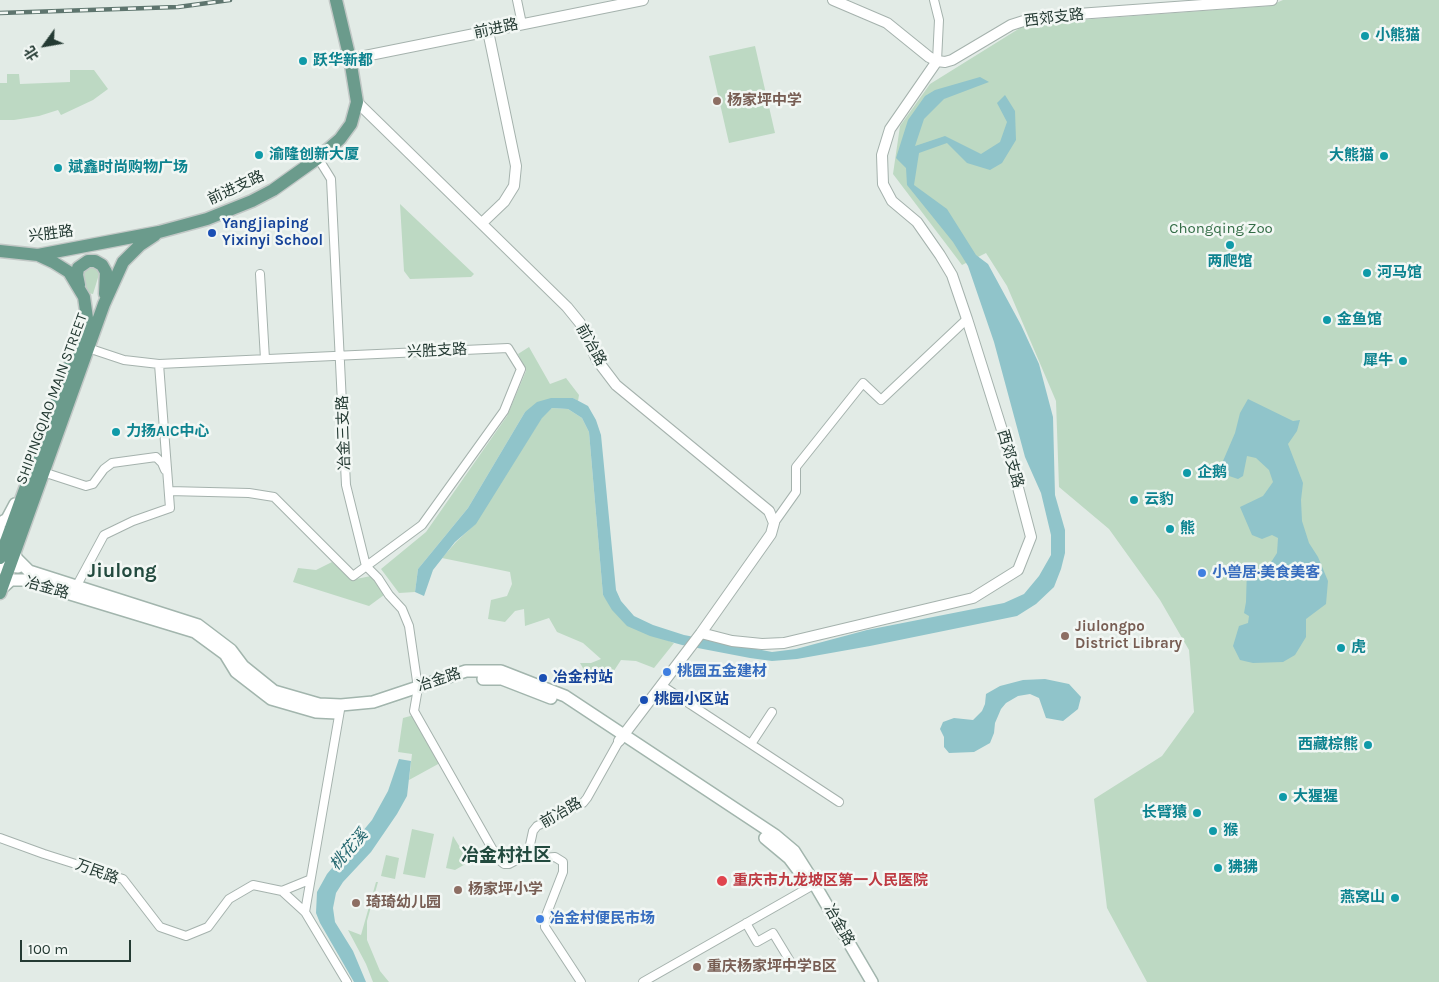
<!DOCTYPE html>
<html>
<head>
<meta charset="utf-8">
<style>
  body { margin:0 }
  #map { position:relative; width:1439px; height:982px; overflow:hidden; background:#e2ebe6; font-family:Karla,"Noto Sans SC",sans-serif }
  canvas { display:block }
  .north { position:absolute; left:20px; top:20px; width:50px; height:50px; -webkit-text-stroke:4px #f2f7f4; paint-order:stroke; rotate:238deg; font-size:14px; font-weight:700; line-height:20px; text-align:center; color:#243a33 }
  .north::after { content:''; display:block; margin:auto; width:18px; height:22px; background:#243a33; clip-path:polygon(50% 0,100% 100%,50% 72%,0 100%) }
  .scale { position:absolute; left:20px; top:940px; width:111px; height:22px; box-sizing:border-box; border:2px solid #243a33; border-top:0; padding-left:6px; font-size:15px; line-height:18px; white-space:nowrap; color:#243a33; -webkit-text-stroke:4px #f2f7f4; paint-order:stroke }
</style>
</head>
<body>
<div id="map">
<canvas width="1439" height="982"></canvas>
<div class="north">北</div>
<div class="scale">100 m</div>
</div>
<script>
const ctx = document.querySelector('canvas').getContext('2d');
ctx.lineJoin = 'round';
function paint(path, color) { ctx.fillStyle = color; ctx.fill(path, 'evenodd'); }
const poly = rows => new Path2D(rows.map(r => 'M' + r).join(''));
function strokePath(path, color, width, dash) { ctx.strokeStyle = color; ctx.lineWidth = width; ctx.lineCap = dash ? 'butt' : 'round'; ctx.setLineDash(dash || []); ctx.stroke(path); }
function write(font, color, halo, rows, align = 'center') {
  ctx.font = font + ' Karla,"Noto Sans SC",sans-serif'; ctx.lineWidth = 5; ctx.setLineDash([]); ctx.textBaseline = 'middle'; ctx.strokeStyle = halo; ctx.fillStyle = color; for (const [text, x, y, turn = 0] of rows) {
    ctx.save(); ctx.translate(x, y); ctx.rotate((+turn || 0) * Math.PI / 180); ctx.textAlign = isNaN(turn) ? turn : align; if (halo) ctx.strokeText(text, 0, 0); ctx.fillText(text, 0, 0); ctx.restore();
  }
}
paint(poly([
  [1283,0,1439,0,1439,982,1147,982,1107,908,1094,799,1162,756,1194,712,1189,650,1160,600,1109,529,1059,487,1056,401,1007,286,986,253,962,265,893,174,900,126,930,84,1020,28,1038,23,1269,6],
  [755,46,775,133,729,143,709,56],
  [70,70,94,70,108,89,93,100,61,115,58,110,39,116,14,120,0,120,0,83,7,83,7,74,19,74,20,84,70,82],
  [400,204,474,274,471,277,410,279,404,271],
  [91,263,100,271,93,294,88,293,80,277,82,268],
  [529,347,550,384,566,378,579,395,578,401,573,398,525,412,468,508,418,569,415,592,399,593,381,569,426,532,507,416,526,371,518,354],
  [552,408,568,409,582,418,589,432,603,595,627,625,674,643,654,668,636,661,621,660,608,680,587,675,580,663,591,663,601,659,583,643,557,632,549,618,525,626,524,609,515,611,505,622,488,619,491,600,507,596,512,584,510,572,442,558,456,542,473,526,542,417],
  [332,562,350,578,356,579,371,576,384,595,369,606,293,582,298,568,316,570],
  [414,715,440,763,409,780,412,754,398,752,403,718],
  [412,829,434,834,425,878,403,874],
  [453,836,469,862,455,870,446,868],
  [386,855,399,858,395,879,381,876],
  [376,882,378,882,367,921,367,940,380,971,389,982,373,982,366,964,348,930,361,935]
]), '#bdd9c3');
paint(poly([
  [980,77,989,82,944,99,924,119,915,146,945,136,981,154,1000,142,1007,122,997,103,1005,95,1015,111,1016,140,1002,163,990,170,967,163,947,143,919,153,914,185,947,209,976,255,988,264,1021,325,1039,364,1053,417,1055,495,1065,530,1065,553,1061,569,1054,587,1036,604,1017,616,870,646,797,659,772,661,750,658,682,645,650,636,627,626,612,610,603,595,589,432,582,418,568,409,552,408,542,418,476,524,455,542,433,570,424,596,415,592,418,569,468,508,525,412,537,402,551,398,573,398,588,406,596,420,601,435,616,590,621,601,634,616,653,625,684,635,772,652,796,649,867,630,1004,603,1024,594,1039,576,1051,555,1051,535,1041,493,1025,457,994,342,968,266,953,242,907,185,906,168,896,158,908,120,925,96,935,90],
  [1248,399,1293,421,1300,420,1297,431,1288,444,1303,483,1301,500,1302,521,1309,543,1318,557,1328,581,1326,604,1306,619,1306,637,1295,655,1283,662,1253,663,1240,660,1233,646,1239,626,1248,623,1249,616,1244,613,1246,602,1247,567,1255,568,1256,577,1266,579,1268,567,1277,553,1278,538,1272,535,1262,539,1252,535,1240,507,1263,496,1273,482,1269,470,1256,458,1247,456,1243,476,1238,479,1229,476,1223,461,1235,433,1240,413],
  [1045,679,1069,684,1081,697,1078,709,1063,721,1046,718,1039,698,1030,694,1018,696,1006,703,1001,709,995,723,994,733,990,743,974,752,949,753,944,747,944,737,940,729,943,722,954,718,973,720,982,711,985,704,986,694,1000,686,1023,680],
  [399,759,411,761,407,796,397,814,371,852,343,882,336,893,333,908,335,922,353,951,366,982,354,982,320,923,316,913,317,892,327,874,372,820,388,791]
]), '#90c4ca');
const minor = poly([
  [517,0,522,24],
  [934,0,939,20,937,61],
  [318,158,331,179,346,485,366,566,378,578,389,595,402,609,409,626,418,688,414,711,498,859,504,864,509,864,528,854,533,831,537,826,583,803,587,798,619,741],
  [260,274,265,359],
  [88,348,124,360,159,364,508,348,521,369,504,411,422,525,353,576,274,497,249,493,169,491],
  [43,472,86,486,93,484,104,469,112,463,156,457,162,463,165,470],
  [774,523,796,492,796,467,863,383,881,400,967,319],
  [76,587,104,535,133,521,170,508,159,364],
  [661,685,839,802],
  [751,744,772,712],
  [0,838,44,854,123,879,160,927,186,936,208,927,229,899,253,885,282,891,305,912,347,982],
  [528,854,542,858,555,857,563,862,563,872,545,918,545,927,581,982],
  [282,891,309,880],
  [305,912,340,710],
  [746,923,757,942,773,933,790,961],
  [643,982,815,884]
]);
const tertiary = poly([
  [833,0,887,23,929,57,937,61,945,62,952,60,1011,25,1036,17,1272,0],
  [350,59,643,0],
  [357,102,567,307,580,323,597,360,616,385,769,511,774,523,771,534,701,633,619,741],
  [482,223,504,202,514,186,516,166,488,31],
  [701,633,732,641,762,644,784,643,973,598,1018,570,1031,537,1007,446,967,319,952,275,940,255,917,222,892,201,883,184,882,155,890,129,937,61]
]);
const secondary = poly([
  [0,523,7,519,15,504],
  [0,530,7,538,17,559,29,571,198,625,231,650,243,666,274,691,319,704,341,705,373,702,466,671,501,671,565,696,775,835,794,851,808,873,872,982],
  [0,568,6,565,18,567],
  [1,589,11,580,24,580,195,632,225,654,236,672,271,699,316,712,337,713],
  [483,679,502,679,551,698],
  [765,838,789,858,798,870]
]);
const primary = poly([
  [0,251,38,255,159,232,207,219,252,201,273,190,318,158,340,139,351,124,357,102,350,59,336,0],
  [79,285,77,275,78,268,88,261,95,261,102,265,106,272,105,294],
  [0,558,87,318,84,297,69,272,53,262,38,255],
  [0,593,104,304,123,262,140,245,155,235]
]);
strokePath(minor, '#a5b2ad', 10);
strokePath(tertiary, '#a5b2ad', 12);
strokePath(secondary, '#a2b5ad', 14);
strokePath(primary, '#c2c8c6', 15);
strokePath(minor, '#fff', 8);
strokePath(tertiary, '#fff', 10);
strokePath(secondary, '#fff', 11);
strokePath(primary, '#6b9b8c', 12);
const rail = poly([
  [0,13,178,7,230,0]
]);
strokePath(rail, '#5e756e', 4.5);
strokePath(rail, '#f2f7f4', 2.5, [8]);
for (const [x, y, r, color] of [
  [1365,36,5,"#0f9aa8"],
  [303,61,5,"#0f9aa8"],
  [717,101,5,"#8d6e63"],
  [259,155,5,"#0f9aa8"],
  [1384,156,5,"#0f9aa8"],
  [58,168,5,"#0f9aa8"],
  [212,233,5,"#1a4fb4"],
  [1230,245,5,"#0f9aa8"],
  [1367,273,5,"#0f9aa8"],
  [1327,320,5,"#0f9aa8"],
  [1403,361,5,"#0f9aa8"],
  [116,432,5,"#0f9aa8"],
  [1187,473,5,"#0f9aa8"],
  [1134,500,5,"#0f9aa8"],
  [1170,529,5,"#0f9aa8"],
  [1202,573,5,"#3f7fe0"],
  [1065,636,5,"#8d6e63"],
  [1341,648,5,"#0f9aa8"],
  [667,672,5,"#3f7fe0"],
  [543,678,5,"#1a4fb4"],
  [644,700,5,"#1a4fb4"],
  [1368,745,5,"#0f9aa8"],
  [1283,797,5,"#0f9aa8"],
  [1197,813,5,"#0f9aa8"],
  [1213,831,5,"#0f9aa8"],
  [1218,868,5,"#0f9aa8"],
  [722,881,6,"#e0444e"],
  [458,890,5,"#8d6e63"],
  [1395,898,5,"#0f9aa8"],
  [356,903,5,"#8d6e63"],
  [540,919,5,"#3f7fe0"],
  [697,967,5,"#8d6e63"]
]) { const dot = new Path2D(); dot.arc(x, y, r, 0, 2 * Math.PI); ctx.fillStyle = color; ctx.fill(dot); strokePath(dot, '#f2f7f4', 2); }
write('15px', '#243a33', '#f2f7f4', [
  ["西郊支路",1054,18,-7],
  ["前进路",496,29,-12],
  ["前进支路",236,188,-25],
  ["兴胜路",51,234,-7],
  ["前冶路",591,345,61],
  ["兴胜支路",437,351,-3],
  ["SHIPINGQIAO MAIN STREET",52,399,-70],
  ["冶金三支路",344,433,-92],
  ["西郊支路",1010,459,74],
  ["冶金路",47,588,16],
  ["冶金路",439,680,-18],
  ["前冶路",561,813,-30],
  ["万民路",97,872,20],
  ["冶金路",839,925,60]
]);
write('bold 15px', '#0d838f', '#f2f7f4', [
  ["小熊猫",1375,36],
  ["跃华新都",313,61],
  ["渝隆创新大厦",269,155],
  ["大熊猫",1374,156,"right"],
  ["斌鑫时尚购物广场",68,168],
  ["两爬馆",1230,262,"center"],
  ["河马馆",1377,273],
  ["金鱼馆",1337,320],
  ["犀牛",1393,361,"right"],
  ["力扬AIC中心",126,432],
  ["企鹅",1197,473],
  ["云豹",1144,500],
  ["熊",1180,529],
  ["虎",1351,648],
  ["西藏棕熊",1358,745,"right"],
  ["大猩猩",1293,797],
  ["长臂猿",1187,813,"right"],
  ["猴",1223,831],
  ["狒狒",1228,868],
  ["燕窝山",1385,898,"right"]
], 'left');
write('bold 15px', '#785e54', '#f2f7f4', [
  ["杨家坪中学",727,101],
  ["Jiulongpo",1075,627],
  ["District Library",1075,644],
  ["杨家坪小学",468,890],
  ["琦琦幼儿园",366,903],
  ["重庆杨家坪中学B区",707,967]
], 'left');
write('bold 15px', '#164399', '#f2f7f4', [
  ["Yangjiaping",222,224],
  ["Yixinyi School",222,241],
  ["冶金村站",553,678],
  ["桃园小区站",654,700]
], 'left');
write('15px', '#326c45', '#f2f7f4', [
  ["Chongqing Zoo",1221,229]
]);
write('bold 15px', '#366cbe', '#f2f7f4', [
  ["小兽居·美食美客",1212,573],
  ["桃园五金建材",677,672],
  ["冶金村便民市场",550,919]
], 'left');
write('bold 15px', '#be3a42', '#f2f7f4', [
  ["重庆市九龙坡区第一人民医院",733,881]
], 'left');
write('italic 16px', '#24676f', '#f2f7f4', [
  ["桃花溪",349,850,-49]
]);
write('bold 18px', '#224a3e', '#f2f7f4', [
  ["冶金村社区",506,856]
]);
write('bold 20px', '#224a3e', '#f2f7f4', [
  ["Jiulong",122,571]
]);
</script>
</body>
</html>
